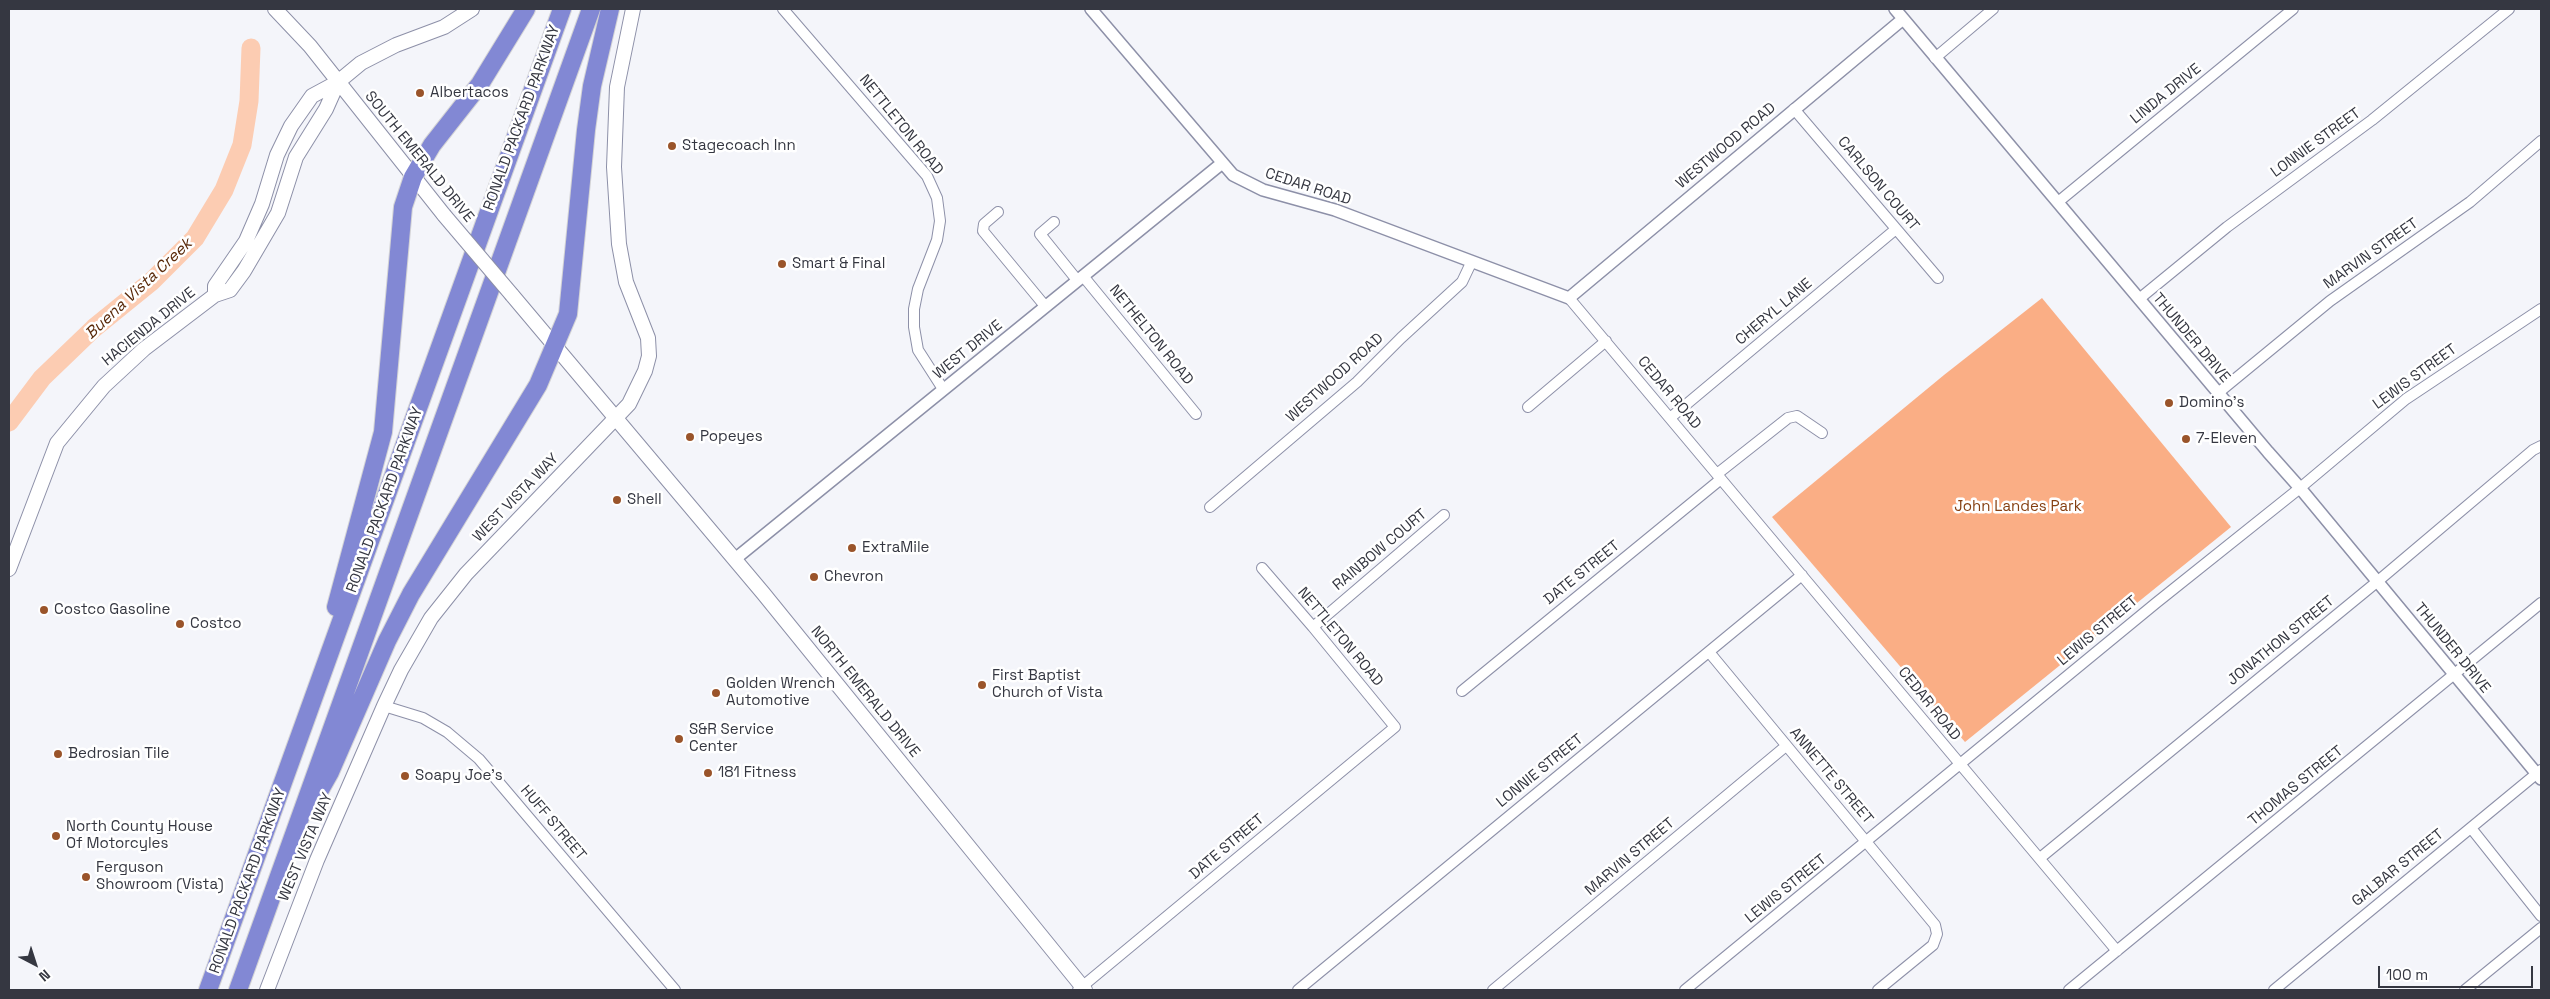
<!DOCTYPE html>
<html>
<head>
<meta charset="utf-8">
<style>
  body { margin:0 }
  #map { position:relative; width:2550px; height:999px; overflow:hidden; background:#f4f5fa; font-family:"Space Grotesk",sans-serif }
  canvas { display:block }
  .frame { position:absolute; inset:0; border:10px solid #353741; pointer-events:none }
  .north { position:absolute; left:10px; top:939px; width:50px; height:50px; -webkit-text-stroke:4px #fff; paint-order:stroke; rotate:140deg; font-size:14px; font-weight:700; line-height:20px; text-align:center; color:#353741 }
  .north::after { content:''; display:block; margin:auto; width:18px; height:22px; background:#353741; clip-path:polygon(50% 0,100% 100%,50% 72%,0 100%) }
  .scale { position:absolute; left:2378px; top:966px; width:155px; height:22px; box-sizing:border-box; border:2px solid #353741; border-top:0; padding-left:6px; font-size:15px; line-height:18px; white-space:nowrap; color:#353741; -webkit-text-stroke:4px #fff; paint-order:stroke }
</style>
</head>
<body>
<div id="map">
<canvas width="2550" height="999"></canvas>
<div class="frame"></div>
<div class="north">N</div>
<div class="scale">100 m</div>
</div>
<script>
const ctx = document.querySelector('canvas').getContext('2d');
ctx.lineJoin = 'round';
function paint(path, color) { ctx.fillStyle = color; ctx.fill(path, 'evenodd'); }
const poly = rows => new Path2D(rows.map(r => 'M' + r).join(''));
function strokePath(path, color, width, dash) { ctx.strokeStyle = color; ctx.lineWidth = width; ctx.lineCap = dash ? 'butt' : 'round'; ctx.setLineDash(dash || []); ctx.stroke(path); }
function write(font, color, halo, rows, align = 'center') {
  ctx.font = font + ' "Space Grotesk",sans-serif'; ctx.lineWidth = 5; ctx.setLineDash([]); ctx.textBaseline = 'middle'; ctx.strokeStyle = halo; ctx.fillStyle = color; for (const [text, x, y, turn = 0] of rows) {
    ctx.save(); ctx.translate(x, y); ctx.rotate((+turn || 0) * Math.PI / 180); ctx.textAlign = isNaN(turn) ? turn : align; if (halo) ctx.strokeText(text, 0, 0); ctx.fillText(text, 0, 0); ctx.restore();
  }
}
paint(poly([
  [2042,298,2231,527,1965,742,1772,517,1944,375]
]), '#faae85');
strokePath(poly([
  [9,422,42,378,94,328,152,281,195,238,224,190,242,145,249,101,251,48]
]), '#fcccb2', 19);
const minor = poly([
  [783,9,927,176,937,198,940,221,937,240,918,289,914,309,914,327,918,350,943,389],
  [1935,58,1993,9],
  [1794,109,1938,278],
  [2058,202,2293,9],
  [998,212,984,224,983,231,1045,306],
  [1054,222,1040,234,1077,280],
  [1083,276,1196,414],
  [1569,298,2117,951],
  [2139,299,2227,227,2372,120,2509,9],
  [2218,393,2330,301,2470,202,2541,141],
  [1528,407,1606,341],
  [1670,418,1896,229],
  [1717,474,1788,418,1797,416,1822,433],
  [1210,507,1357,382,1401,338,1462,282,1471,263],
  [1313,627,1444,515],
  [1709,652,1935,925,1937,934,1933,945,1878,990],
  [1462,691,1721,479],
  [384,706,423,718,447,732,479,759,675,990],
  [2471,828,2541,916],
  [2040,858,2378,581,2533,450,2541,446],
  [1078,990,1395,727,1313,627,1262,568],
  [1298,990,1802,575],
  [1493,990,1786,746],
  [1685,990,2156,603,2300,488,2406,399,2541,309],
  [2069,990,2541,603],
  [2274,990,2541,770],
  [2465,990,2541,928]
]);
const tertiary = poly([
  [1091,9,1233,175,1263,190,1335,210,1569,298,1903,19],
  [1895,9,2268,452,2300,488,2541,779],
  [735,559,1221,164]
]);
const secondary = poly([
  [275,9,310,46,444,215],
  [215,295,215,286,246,241,262,204,277,155,291,126,312,96,338,82,361,63,396,45,444,27,472,9],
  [512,295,763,593,1085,990],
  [9,569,57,443,104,386,144,349,215,295,230,290,244,271,278,213,296,157,326,109,338,82],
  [267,990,317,860,384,706,401,670,431,618,466,574,629,404,645,371,649,356,648,338,626,282,619,244,614,167,617,87,633,9]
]);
const motorway = poly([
  [336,607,383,432,403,207,413,177,432,145,480,84,526,9],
  [317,795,330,772,387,641,411,594,538,385,568,314,586,130,592,86,610,9],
  [208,990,562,9],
  [238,990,591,9]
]);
strokePath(minor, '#8d90a8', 12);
strokePath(tertiary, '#8d90a8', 14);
strokePath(secondary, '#8d90a8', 16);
strokePath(motorway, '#d3d3d5', 20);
strokePath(minor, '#fff', 10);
strokePath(tertiary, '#fff', 11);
strokePath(secondary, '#fff', 14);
strokePath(motorway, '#8288d4', 18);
const secondaryBridge = poly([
  [444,215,512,295]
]);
strokePath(secondaryBridge, '#8d90a8', 16, []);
strokePath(secondaryBridge, '#fff', 14);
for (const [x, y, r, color] of [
  [420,93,5,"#9a542a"],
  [672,146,5,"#9a542a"],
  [782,264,5,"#9a542a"],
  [2169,403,5,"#9a542a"],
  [690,437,5,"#9a542a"],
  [2186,439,5,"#9a542a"],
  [617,500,5,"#9a542a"],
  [852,548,5,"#9a542a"],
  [814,577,5,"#9a542a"],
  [44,610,5,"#9a542a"],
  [180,624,5,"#9a542a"],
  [982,685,5,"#9a542a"],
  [716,693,5,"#9a542a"],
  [679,739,5,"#9a542a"],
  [58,754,5,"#9a542a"],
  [708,773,5,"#9a542a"],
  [405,776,5,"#9a542a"],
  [56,836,5,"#9a542a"],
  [86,877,5,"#9a542a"]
]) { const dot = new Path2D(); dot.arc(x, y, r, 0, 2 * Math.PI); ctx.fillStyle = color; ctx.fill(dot); strokePath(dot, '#fff', 2); }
write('15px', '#353741', '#fff', [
  ["Albertacos",430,93],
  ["Stagecoach Inn",682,146],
  ["Smart & Final",792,264],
  ["Domino's",2179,403],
  ["Popeyes",700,437],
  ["7-Eleven",2196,439],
  ["Shell",627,500],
  ["ExtraMile",862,548],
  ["Chevron",824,577],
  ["Costco Gasoline",54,610],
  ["Costco",190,624],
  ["First Baptist",992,676],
  ["Church of Vista",992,693],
  ["Golden Wrench",726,684],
  ["Automotive",726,701],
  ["S&R Service",689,730],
  ["Center",689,747],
  ["Bedrosian Tile",68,754],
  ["181 Fitness",718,773],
  ["Soapy Joe's",415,776],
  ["North County House",66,827],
  ["Of Motorcyles",66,844],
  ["Ferguson",96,868],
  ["Showroom (Vista)",96,885]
], 'left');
write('15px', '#353741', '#fff', [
  ["LINDA DRIVE",2166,94,-39],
  ["RONALD PACKARD PARKWAY",522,118,-70],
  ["NETTLETON ROAD",901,125,51],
  ["LONNIE STREET",2316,143,-36],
  ["WESTWOOD ROAD",1726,146,-40],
  ["SOUTH EMERALD DRIVE",419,157,51],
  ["CARLSON COURT",1878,184,50],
  ["CEDAR ROAD",1308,187,18],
  ["MARVIN STREET",2371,254,-35],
  ["CHERYL LANE",1774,312,-40],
  ["HACIENDA DRIVE",149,327,-39],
  ["NETHELTON ROAD",1151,335,51],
  ["THUNDER DRIVE",2191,338,50],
  ["WEST DRIVE",968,350,-39],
  ["LEWIS STREET",2415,377,-36],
  ["WESTWOOD ROAD",1335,378,-42],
  ["CEDAR ROAD",1669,393,50],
  ["WEST VISTA WAY",516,498,-46],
  ["RONALD PACKARD PARKWAY",385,500,-70],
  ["RAINBOW COURT",1380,550,-40],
  ["DATE STREET",1582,573,-39],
  ["LEWIS STREET",2098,631,-40],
  ["NETTLETON ROAD",1340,637,50],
  ["JONATHON STREET",2281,641,-39],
  ["THUNDER DRIVE",2452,648,51],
  ["NORTH EMERALD DRIVE",865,692,51],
  ["CEDAR ROAD",1929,704,51],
  ["LONNIE STREET",1540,771,-39],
  ["ANNETTE STREET",1831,776,50],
  ["THOMAS STREET",2296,786,-39],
  ["HUFF STREET",553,823,50],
  ["WEST VISTA WAY",306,847,-67],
  ["DATE STREET",1227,847,-40],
  ["MARVIN STREET",1630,857,-40],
  ["GALBAR STREET",2398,868,-39],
  ["RONALD PACKARD PARKWAY",248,881,-70],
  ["LEWIS STREET",1786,889,-39]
]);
write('15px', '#853f11', '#fff', [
  ["John Landes Park",2018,507]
]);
write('italic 16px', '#592909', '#fff', [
  ["Buena Vista Creek",139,289,-43]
]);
</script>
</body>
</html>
